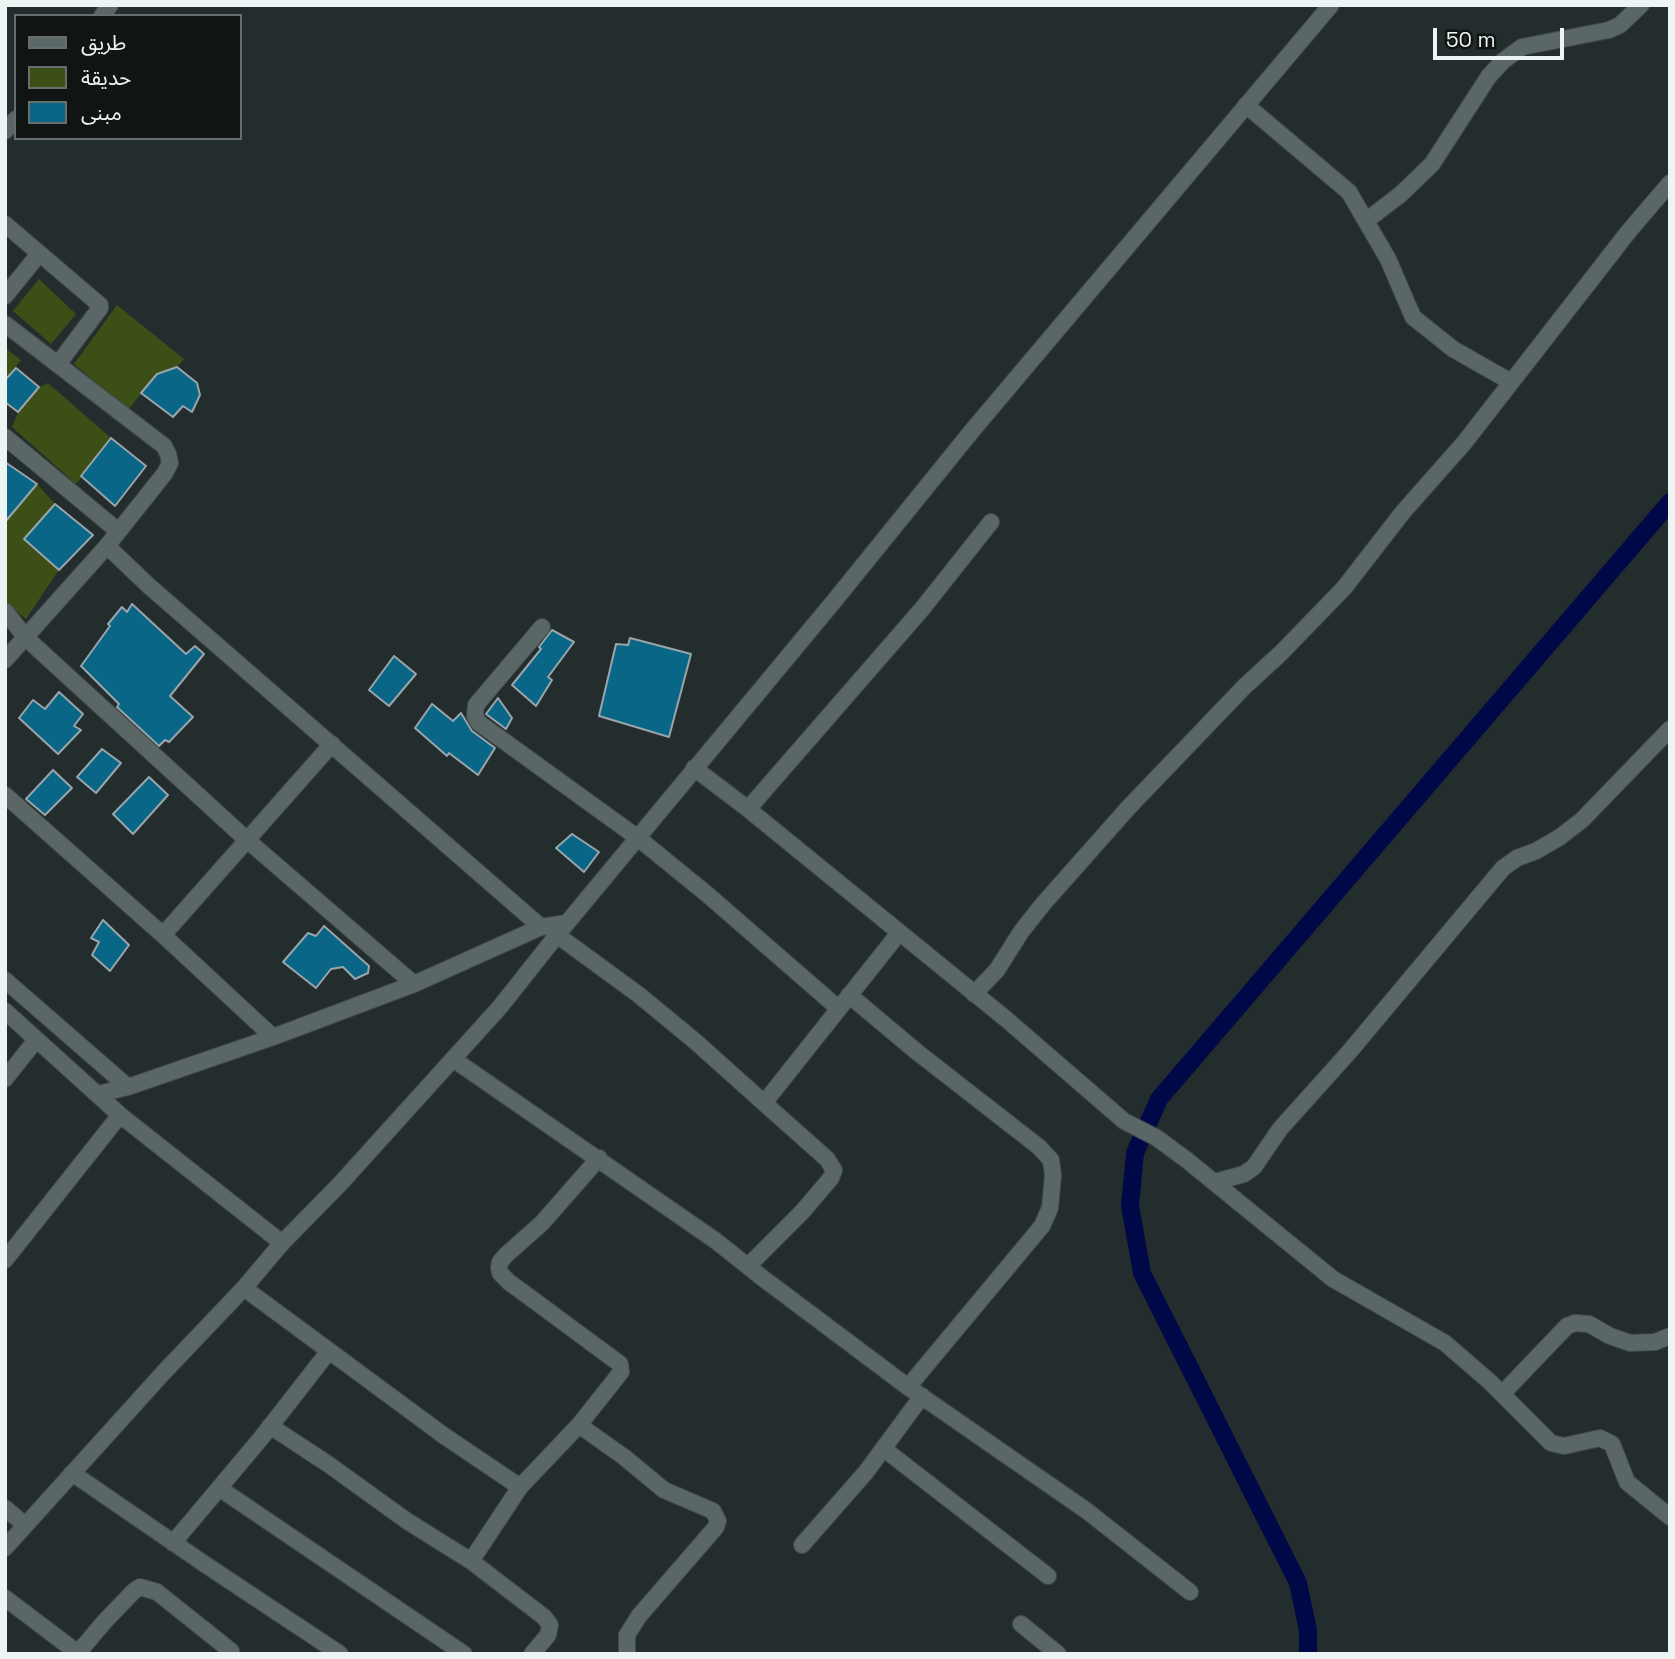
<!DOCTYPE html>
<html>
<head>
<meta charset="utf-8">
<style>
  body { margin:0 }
  #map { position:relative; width:1675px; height:1659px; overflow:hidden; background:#232d2d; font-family:"Space Grotesk","Noto Sans Arabic",sans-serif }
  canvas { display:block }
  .frame { position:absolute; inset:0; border:7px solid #edf4f4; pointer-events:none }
  .legend { position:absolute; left:14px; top:14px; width:228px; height:126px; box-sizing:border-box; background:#101514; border:2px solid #686e6e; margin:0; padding:9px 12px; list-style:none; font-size:21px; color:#edf4f4 }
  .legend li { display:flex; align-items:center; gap:14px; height:35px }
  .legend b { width:35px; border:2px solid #686e6e }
  .scale { position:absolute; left:1433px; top:28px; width:131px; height:32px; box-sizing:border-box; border:4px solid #edf4f4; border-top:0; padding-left:9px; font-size:21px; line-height:24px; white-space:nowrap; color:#edf4f4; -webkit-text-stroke:5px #101514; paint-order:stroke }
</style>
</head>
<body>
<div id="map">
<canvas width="1675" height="1659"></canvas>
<div class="frame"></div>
<ul class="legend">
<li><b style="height:9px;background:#5b6767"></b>طريق</li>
<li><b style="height:19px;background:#3b4f16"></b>حديقة</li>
<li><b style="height:19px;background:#096687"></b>مبنى</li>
</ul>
<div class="scale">50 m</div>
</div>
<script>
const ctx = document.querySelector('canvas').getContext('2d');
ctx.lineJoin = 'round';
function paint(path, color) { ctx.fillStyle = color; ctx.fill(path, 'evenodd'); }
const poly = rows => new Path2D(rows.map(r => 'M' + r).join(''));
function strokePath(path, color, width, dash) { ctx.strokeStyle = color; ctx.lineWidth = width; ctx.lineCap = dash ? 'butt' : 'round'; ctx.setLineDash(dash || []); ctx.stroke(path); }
paint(poly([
  [39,279,76,314,51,344,13,311],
  [117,305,184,359,177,367,157,374,128,410,74,364],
  [5,348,21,360,5,380],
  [48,383,111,438,76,484,12,427,18,412,39,387],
  [37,484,55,504,24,539,59,570,26,619,5,602,5,515,9,518]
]), '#3b4f16');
strokePath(poly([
  [1308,1654,1308,1630,1298,1583,1142,1273,1130,1206,1135,1153,1159,1099,1670,502]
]), '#000847', 18);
const building = poly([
  [177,367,197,383,200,395,192,412,183,406,173,417,141,393,157,374,177,367],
  [16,368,39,387,18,412,5,402,5,380,16,368],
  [111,438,146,466,115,506,81,476,111,438],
  [5,462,37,484,5,522,5,462],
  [55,504,93,535,59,570,24,539,55,504],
  [132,604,186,654,195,646,204,654,170,696,193,717,169,742,165,740,159,746,117,707,119,704,81,666,110,626,108,624,122,607,127,612,132,604],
  [552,630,574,642,548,677,552,680,536,706,512,685,541,649,539,647,552,630],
  [630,638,691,654,669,737,599,716,616,644,628,645,630,638],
  [394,656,416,674,389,706,369,690,394,656],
  [59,692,83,714,74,726,81,730,58,754,19,718,33,700,45,709,59,692],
  [498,698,512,718,506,729,486,714,498,698],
  [432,704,453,721,461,713,472,731,495,748,478,775,449,753,447,756,415,728,432,704],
  [102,749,121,763,96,793,77,777,102,749],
  [53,770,72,788,45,815,26,799,53,770],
  [149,777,168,795,133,834,113,814,149,777],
  [572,834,599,852,584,872,556,848,572,834],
  [103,920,129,945,110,971,92,955,99,942,91,938,103,920],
  [324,926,369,966,368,973,355,979,343,967,331,969,316,988,283,962,308,933,316,936,324,926]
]);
paint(building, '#096687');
strokePath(building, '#9aa5ab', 2);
const street = poly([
  [102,16,110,5],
  [1246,105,1349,192,1388,259,1413,317,1453,349,1511,382],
  [5,131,16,119],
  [1367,220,1401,194,1432,164,1489,76,1503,61,1522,47,1609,30,1620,25,1641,5],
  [5,224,100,305,100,308,58,364],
  [5,296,39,254],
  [5,324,164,446,168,454,170,463,165,473,107,546],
  [5,437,118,531],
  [5,611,26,638,247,840,414,984],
  [542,627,476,705,475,716,479,723,638,838,708,895,838,1008],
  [5,660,107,546,149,586,541,927,567,923],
  [694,768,748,809,1006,1019,1124,1121,1157,1138,1188,1161,1333,1279,1445,1343,1490,1382,1551,1443,1564,1446,1600,1438,1612,1444,1627,1482,1670,1517],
  [5,795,163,935,273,1037],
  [748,809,922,609,991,522],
  [163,935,332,744],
  [557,935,639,995,696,1042,764,1103,899,933],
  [5,980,128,1087],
  [974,994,997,970,1021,932,1043,904,1129,807,1245,686,1281,653,1344,588,1403,512,1464,443,1629,231,1670,183],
  [5,1011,120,1115,282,1243],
  [453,1059,716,1241,760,1276,908,1387,1042,1226,1050,1208,1053,1175,1051,1160,1039,1147,917,1052,849,995],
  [5,1079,36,1040],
  [98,1094,128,1087,273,1037,414,984,541,927],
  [1215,1182,1244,1174,1254,1167,1280,1129,1350,1051,1503,868,1517,858,1536,851,1560,837,1582,820,1670,729],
  [5,1260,120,1115],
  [748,1266,803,1211,831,1178,834,1170,827,1159,764,1103],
  [244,1288,443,1435,520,1487,579,1425,624,1457,664,1490,713,1511,718,1521,716,1527,639,1616,627,1635,627,1654],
  [908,1387,1087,1511,1190,1592],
  [1502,1394,1567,1326,1575,1323,1589,1324,1610,1336,1630,1343,1655,1342,1670,1336],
  [579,1425,621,1372,620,1364,509,1282,500,1273,499,1267,500,1262,506,1255,542,1223,599,1158],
  [270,1426,328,1464,407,1521,471,1561],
  [884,1449,1048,1576],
  [72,1473,206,1565,340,1654],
  [520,1487,471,1561,544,1617,550,1625,548,1635,532,1654],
  [219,1488,464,1654],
  [5,1508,25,1525],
  [173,1543,262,1437,329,1351],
  [802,1545,866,1472,922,1396],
  [5,1548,164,1372,244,1288,282,1243,339,1185,500,1007,557,935,835,600,971,432,1331,5],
  [5,1598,79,1654],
  [1021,1624,1058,1654],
  [78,1653,105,1621,134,1591,140,1587,157,1592,231,1651]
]);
strokePath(street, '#424b4b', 18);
strokePath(street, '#5b6767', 16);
</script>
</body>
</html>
